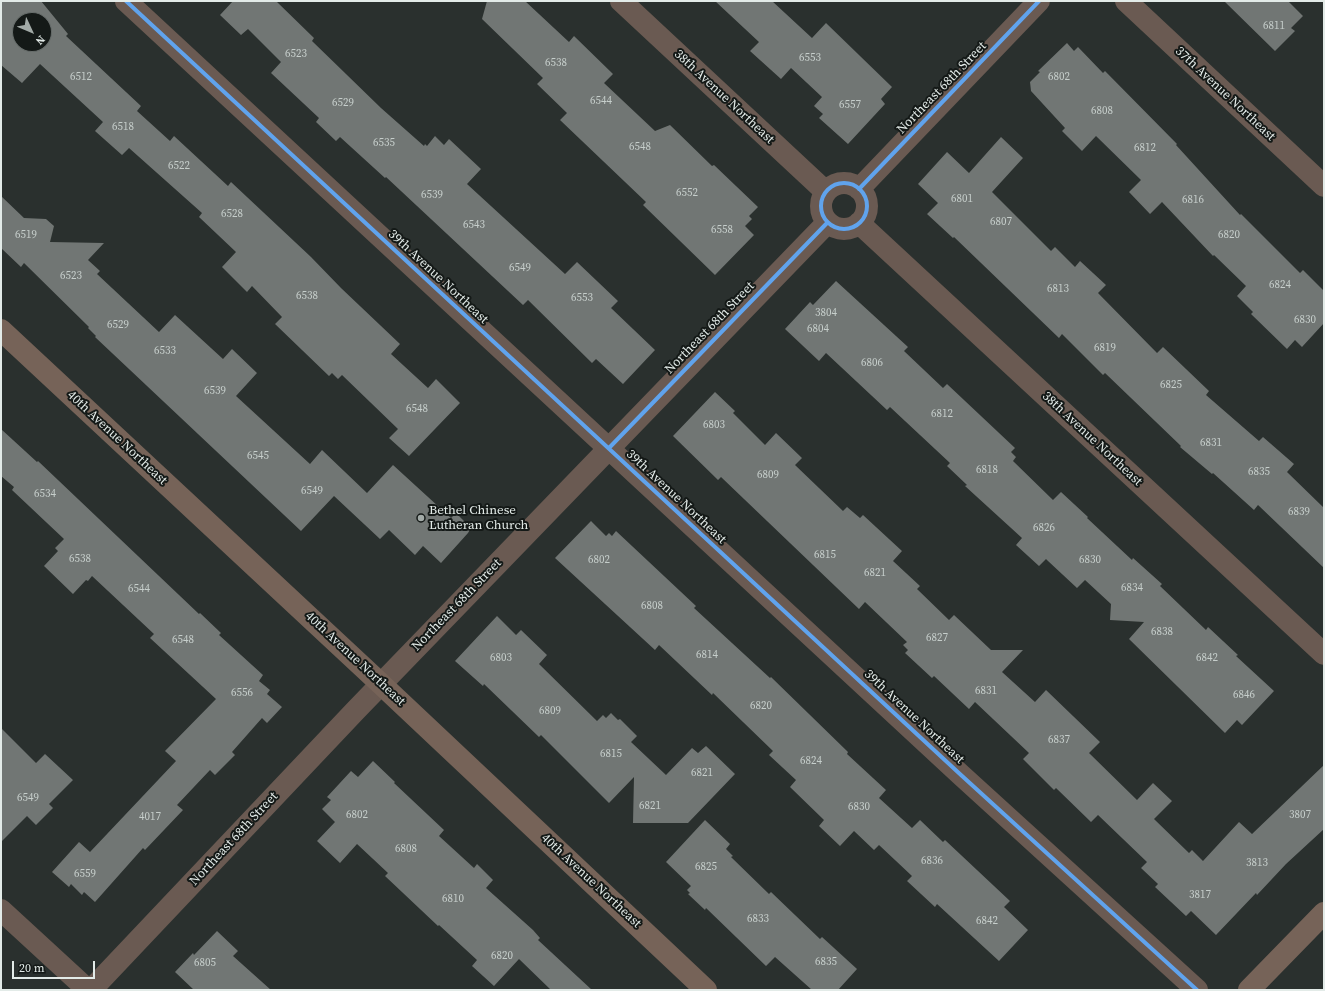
<!DOCTYPE html>
<html>
<head>
<meta charset="utf-8">
<style>
  body { margin:0 }
  #map { position:relative; width:1325px; height:991px; overflow:hidden; background:#2a302e; font-family:"Source Serif 4",serif }
  canvas { display:block }
  .frame { position:absolute; inset:0; border:2px solid #e3ebe8; pointer-events:none }
  .north { position:absolute; left:12px; top:12px; width:40px; height:40px; box-sizing:border-box; background:#141917; border:1px solid #676d6b; border-radius:50%; rotate:134deg; font-size:11px; font-weight:700; line-height:16px; text-align:center; color:#e3ebe8 }
  .north::after { content:''; display:block; margin:auto; width:14px; height:18px; background:#a2aaa7; clip-path:polygon(50% 0,100% 100%,50% 72%,0 100%) }
  .scale { position:absolute; left:12px; top:961px; width:83px; height:18px; box-sizing:border-box; border:2px solid #e3ebe8; border-top:0; padding-left:5px; font-size:12px; line-height:14px; white-space:nowrap; color:#e3ebe8; -webkit-text-stroke:3px #141917; paint-order:stroke }
</style>
</head>
<body>
<div id="map">
<canvas width="1325" height="991"></canvas>
<div class="frame"></div>
<div class="north">N</div>
<div class="scale">20 m</div>
</div>
<script>
const ctx = document.querySelector('canvas').getContext('2d');
ctx.lineJoin = 'round';
function paint(path, color) { ctx.fillStyle = color; ctx.fill(path, 'evenodd'); }
const poly = rows => new Path2D(rows.map(r => 'M' + r).join(''));
function strokePath(path, color, width, dash) { ctx.strokeStyle = color; ctx.lineWidth = width; ctx.lineCap = dash ? 'butt' : 'round'; ctx.setLineDash(dash || []); ctx.stroke(path); }
function write(font, color, halo, rows, align = 'center') {
  ctx.font = font + ' "Source Serif 4",serif'; ctx.lineWidth = 4; ctx.setLineDash([]); ctx.textBaseline = 'middle'; ctx.strokeStyle = halo; ctx.fillStyle = color; for (const [text, x, y, turn = 0] of rows) {
    ctx.save(); ctx.translate(x, y); ctx.rotate((+turn || 0) * Math.PI / 180); ctx.textAlign = isNaN(turn) ? turn : align; if (halo) ctx.strokeText(text, 0, 0); ctx.fillText(text, 0, 0); ctx.restore();
  }
}
paint(poly([
  [1,1,41,1,68,34,66,36,141,106,137,111,170,141,174,136,228,186,231,182,311,257,341,288,400,344,391,354,428,388,436,379,460,403,409,456,389,438,398,429,342,375,338,379,332,373,329,376,275,324,282,317,252,286,247,292,222,267,236,252,199,217,202,213,129,148,122,155,95,131,103,122,40,64,22,83,1,65],
  [20,20,44,20,44,44,20,44],
  [233,1,276,1,314,38,312,41,346,74,381,108,424,146,425,144,427,146,435,136,444,145,449,139,481,169,467,184,565,274,577,262,618,301,611,308,655,350,623,384,596,359,592,363,528,300,523,305,386,177,385,178,340,137,336,141,316,122,319,118,271,73,281,62,248,29,241,35,220,15],
  [487,1,525,1,569,42,574,36,613,74,604,83,655,131,670,125,712,166,714,165,758,207,749,216,752,219,745,226,754,235,715,275,643,205,646,202,560,120,567,113,537,84,543,78,482,19],
  [715,1,772,1,812,38,826,23,892,87,881,99,885,104,848,144,819,118,823,114,814,106,822,97,791,68,781,79,750,51,759,42],
  [1224,1,1288,1,1303,16,1291,28,1295,31,1275,51],
  [1067,43,1074,51,1078,47,1103,73,1105,71,1177,144,1176,145,1240,215,1241,214,1300,273,1303,270,1324,291,1324,323,1302,347,1295,340,1287,349,1251,314,1253,312,1237,296,1246,286,1214,255,1213,256,1162,202,1150,214,1129,192,1141,180,1096,136,1082,151,1062,131,1065,128,1031,91,1030,82,1040,72,1038,71],
  [1001,137,1023,158,992,192,1051,251,1055,247,1075,267,1080,261,1106,285,1098,293,1157,353,1163,347,1209,391,1206,395,1259,441,1263,437,1294,464,1287,472,1324,508,1324,568,1258,505,1254,510,1213,473,1212,474,1180,447,1181,446,1105,373,1103,375,1062,334,1059,338,954,237,953,238,927,214,938,203,918,184,947,152,969,173],
  [1,196,24,218,46,219,54,226,50,242,104,243,88,260,100,271,97,274,159,332,175,315,223,359,232,349,257,373,236,396,310,464,322,450,367,493,393,465,451,518,456,513,471,528,468,533,441,563,423,546,415,555,389,530,380,539,334,496,301,531,95,337,96,336,88,328,89,327,24,263,21,267,1,248],
  [836,281,908,347,904,351,943,388,947,384,1015,448,1011,452,1016,457,1013,461,1053,500,1061,492,1088,517,1087,518,1132,560,1133,558,1162,584,1160,586,1206,630,1208,627,1238,655,1236,656,1274,691,1242,725,1237,720,1225,733,1129,639,1144,622,1110,620,1111,604,1085,580,1077,588,1048,561,1046,559,1039,566,1016,545,1022,538,965,486,967,485,947,466,950,463,890,407,887,410,826,353,819,361,785,329,810,302,813,305],
  [715,392,735,411,733,413,765,445,776,433,802,458,795,465,843,511,847,507,860,518,863,515,902,551,893,561,920,586,917,589,949,620,954,615,991,650,1023,650,1002,672,1035,702,1046,690,1100,742,1089,753,1137,800,1153,783,1172,801,1154,819,1189,853,1192,850,1203,861,1239,822,1252,834,1324,765,1324,829,1286,864,1257,895,1256,893,1216,935,1191,911,1186,916,1155,887,1158,884,1141,868,1147,862,1098,815,1091,822,1056,788,1054,790,1023,759,1029,753,975,702,969,709,934,676,932,678,905,653,908,650,903,645,907,642,865,602,859,609,721,477,718,480,673,436],
  [1,429,37,462,38,461,199,614,200,613,221,633,219,635,263,675,259,681,270,690,267,694,282,707,267,723,262,718,232,752,235,755,215,775,210,770,177,805,183,810,145,850,143,848,95,902,84,892,82,895,71,884,69,887,52,872,79,842,90,852,176,761,165,751,216,699,150,638,154,634,92,576,88,581,86,580,73,594,44,566,58,551,55,548,64,539,12,490,14,487,1,476],
  [591,521,606,536,609,533,612,536,616,531,696,606,694,608,770,678,771,677,848,752,847,754,886,790,879,798,912,828,920,820,943,842,945,840,1010,901,1004,907,1028,930,999,961,937,904,935,907,907,881,912,876,879,845,874,850,854,831,840,846,819,826,824,820,790,787,796,780,769,755,773,751,713,693,712,695,659,645,655,650,555,558],
  [497,616,516,635,521,630,547,655,539,664,597,721,603,715,606,718,611,713,618,720,620,719,637,736,631,742,666,775,692,748,698,753,706,746,735,774,688,823,633,823,634,777,609,803,541,735,539,737,484,684,483,686,455,661],
  [1,728,36,763,45,754,73,780,49,804,53,808,36,825,27,816,1,842],
  [373,761,395,782,394,783,444,830,439,836,474,868,477,864,493,880,486,888,533,930,540,938,538,940,592,990,551,990,519,959,494,986,472,966,477,960,439,925,438,926,385,876,388,873,357,844,340,863,317,841,335,822,322,809,331,800,327,797,351,771,358,777],
  [705,820,730,844,726,849,733,856,731,857,769,894,771,892,820,939,822,937,857,969,838,990,812,990,775,957,766,966,706,908,705,910,688,894,690,893,687,890,691,886,666,862],
  [217,931,238,951,233,956,271,990,194,990,175,972,193,953,194,955]
]), '#717674');
strokePath(poly([
  [126,1,961,775,1197,990],
  [621,1,826,192],
  [1126,1,1324,186],
  '821 206a23 23 0 1 1 46 0a23 23 0 1 1-46 0Z',
  [859,189,1039,1],
  [859,223,1324,654],
  [1,910,88,990],
  [91,990,356,710,827,223]
]), '#6a5a52', 22);
strokePath(poly([
  [1,330,381,684,706,990],
  [1249,990,1324,913]
]), '#766358', 22);
strokePath(poly([
  [126,1,961,775,1197,990],
  '821 206a23 23 0 1 1 46 0a23 23 0 1 1-46 0Z',
  [859,189,1039,1],
  [609,448,827,223]
]), '#60a3ed', 4);
for (const [x, y, r, color] of [
  [421,518,4,"#a2aaa7"]
]) { const dot = new Path2D(); dot.arc(x, y, r, 0, 2 * Math.PI); ctx.fillStyle = color; ctx.fill(dot); strokePath(dot, '#141917', 1.5); }
write('11px', '#c6cecb', null, [
  ["6811",1274,26],
  ["6523",296,54],
  ["6553",810,58],
  ["6538",556,63],
  ["6512",81,77],
  ["6802",1059,77],
  ["6544",601,101],
  ["6529",343,103],
  ["6557",850,105],
  ["6808",1102,111],
  ["6518",123,127],
  ["6535",384,143],
  ["6548",640,147],
  ["6812",1145,148],
  ["6522",179,166],
  ["6552",687,193],
  ["6539",432,195],
  ["6801",962,199],
  ["6816",1193,200],
  ["6528",232,214],
  ["6807",1001,222],
  ["6543",474,225],
  ["6558",722,230],
  ["6519",26,235],
  ["6820",1229,235],
  ["6549",520,268],
  ["6523",71,276],
  ["6824",1280,285],
  ["6813",1058,289],
  ["6538",307,296],
  ["6553",582,298],
  ["3804",826,313],
  ["6830",1305,320],
  ["6529",118,325],
  ["6804",818,329],
  ["6819",1105,348],
  ["6533",165,351],
  ["6806",872,363],
  ["6825",1171,385],
  ["6539",215,391],
  ["6548",417,409],
  ["6812",942,414],
  ["6803",714,425],
  ["6831",1211,443],
  ["6545",258,456],
  ["6818",987,470],
  ["6835",1259,472],
  ["6809",768,475],
  ["6549",312,491],
  ["6534",45,494],
  ["6839",1299,512],
  ["6826",1044,528],
  ["6815",825,555],
  ["6538",80,559],
  ["6802",599,560],
  ["6830",1090,560],
  ["6821",875,573],
  ["6834",1132,588],
  ["6544",139,589],
  ["6808",652,606],
  ["6838",1162,632],
  ["6827",937,638],
  ["6548",183,640],
  ["6814",707,655],
  ["6803",501,658],
  ["6842",1207,658],
  ["6831",986,691],
  ["6556",242,693],
  ["6846",1244,695],
  ["6820",761,706],
  ["6809",550,711],
  ["6837",1059,740],
  ["6815",611,754],
  ["6824",811,761],
  ["6821",702,773],
  ["6549",28,798],
  ["6821",650,806],
  ["6830",859,807],
  ["6802",357,815],
  ["3807",1300,815],
  ["4017",150,817],
  ["6808",406,849],
  ["6836",932,861],
  ["3813",1257,863],
  ["6825",706,867],
  ["6559",85,874],
  ["3817",1200,895],
  ["6810",453,899],
  ["6833",758,919],
  ["6842",987,921],
  ["6820",502,956],
  ["6835",826,962],
  ["6805",205,963]
]);
write('13px', '#e3ebe8', '#141917', [
  ["Northeast 68th Street",942,88,-46],
  ["37th Avenue Northeast",1225,94,43],
  ["38th Avenue Northeast",724,97,43],
  ["39th Avenue Northeast",438,277,43],
  ["Northeast 68th Street",710,328,-46],
  ["40th Avenue Northeast",117,438,43],
  ["38th Avenue Northeast",1092,439,43],
  ["39th Avenue Northeast",676,497,43],
  ["Northeast 68th Street",457,605,-46],
  ["40th Avenue Northeast",355,659,43],
  ["39th Avenue Northeast",914,717,43],
  ["Northeast 68th Street",234,839,-47],
  ["40th Avenue Northeast",591,881,43]
]);
write('13px', '#e3ebe8', '#141917', [
  ["Bethel Chinese",429,511],
  ["Lutheran Church",429,526]
], 'left');
</script>
</body>
</html>
